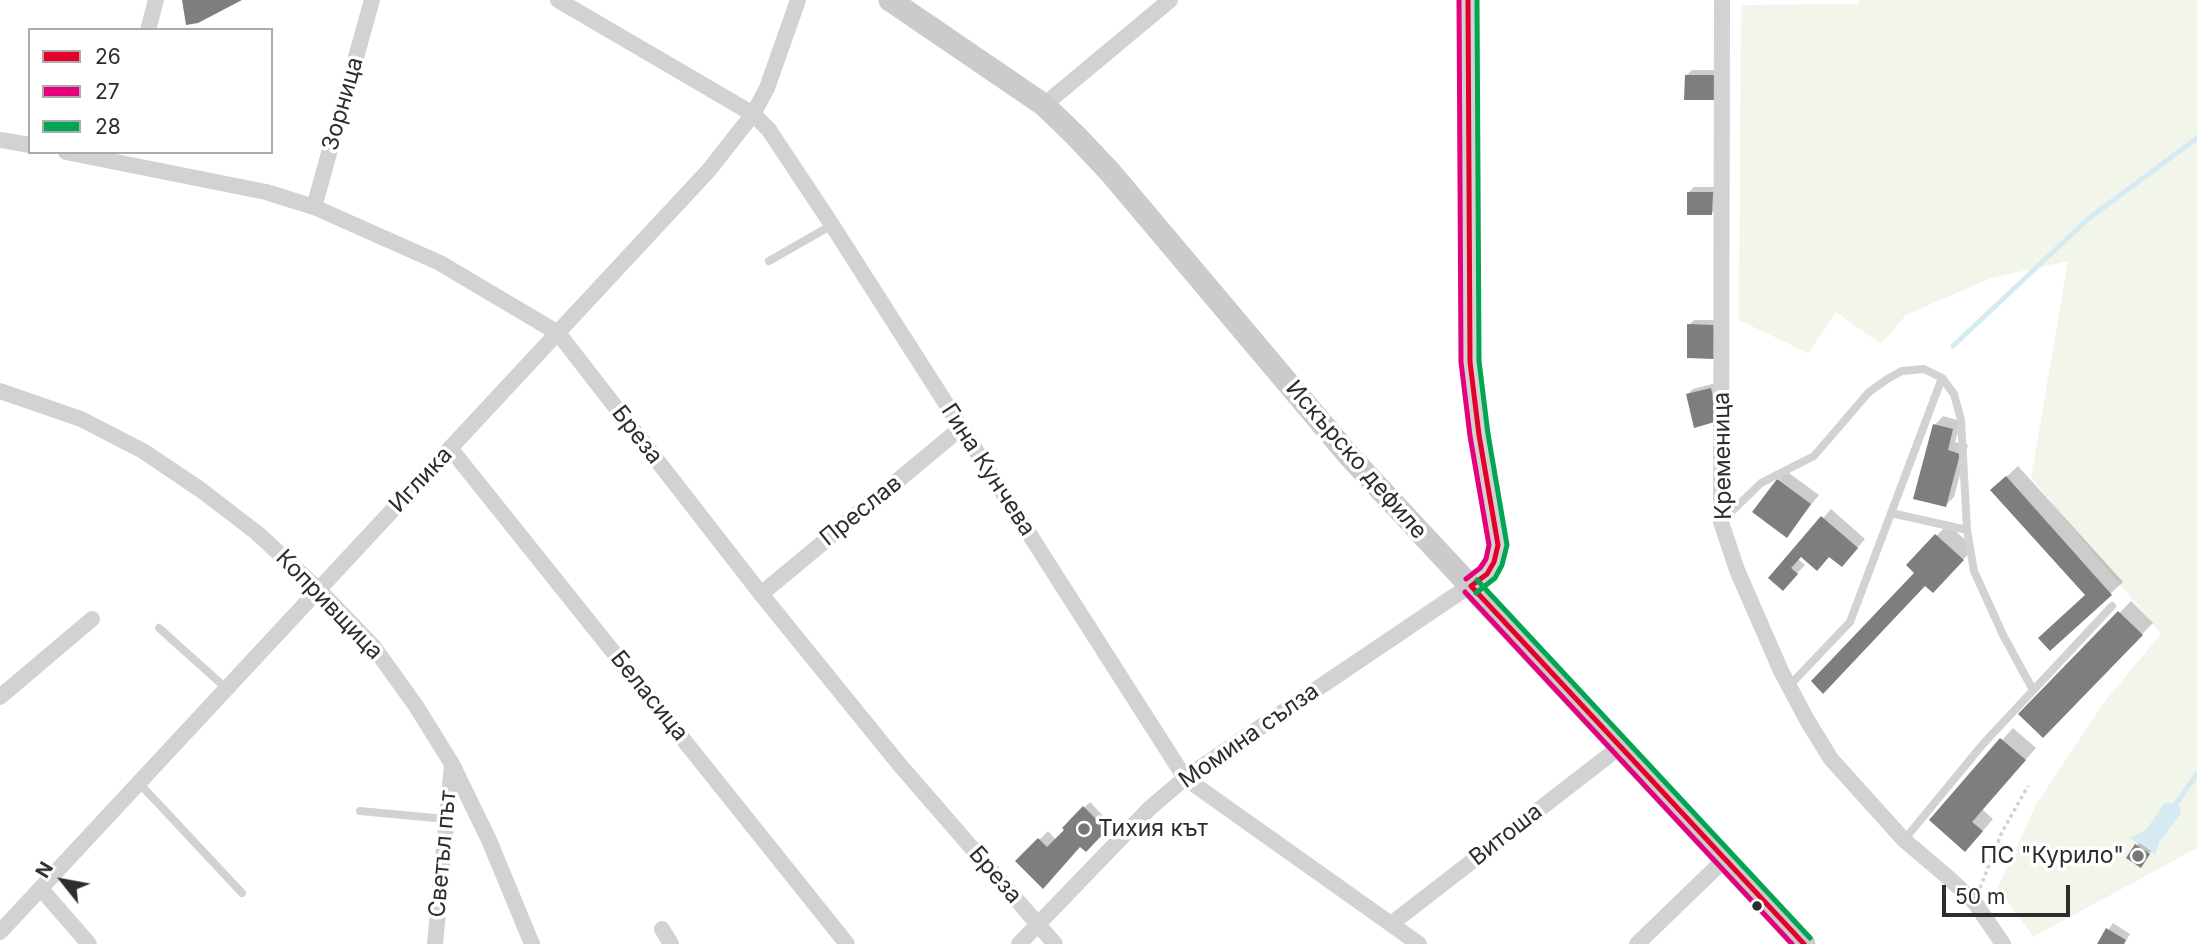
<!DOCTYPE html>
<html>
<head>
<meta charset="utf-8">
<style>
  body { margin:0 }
  #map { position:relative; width:2197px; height:944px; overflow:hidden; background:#fff; font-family:Inter,sans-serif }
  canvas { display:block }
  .legend { position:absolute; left:28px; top:28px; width:245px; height:126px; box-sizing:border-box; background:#fff; border:2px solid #ababab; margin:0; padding:9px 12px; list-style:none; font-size:21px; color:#2d2d2d }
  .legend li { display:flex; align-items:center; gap:14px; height:35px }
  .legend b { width:35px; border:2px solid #ababab }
  .north { position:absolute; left:28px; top:846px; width:70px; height:70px; -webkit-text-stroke:5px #fff; paint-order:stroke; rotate:301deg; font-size:19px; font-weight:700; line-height:28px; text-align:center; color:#2d2d2d }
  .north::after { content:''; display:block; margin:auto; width:24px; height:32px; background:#2d2d2d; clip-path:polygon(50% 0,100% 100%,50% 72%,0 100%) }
  .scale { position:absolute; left:1942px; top:885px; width:128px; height:32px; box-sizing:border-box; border:4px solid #2d2d2d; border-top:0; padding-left:9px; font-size:21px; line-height:24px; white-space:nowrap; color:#2d2d2d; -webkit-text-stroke:5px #fff; paint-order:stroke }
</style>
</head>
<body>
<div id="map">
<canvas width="2197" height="944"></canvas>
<ul class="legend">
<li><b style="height:9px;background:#e4002b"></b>26</li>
<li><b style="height:9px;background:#e5007d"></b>27</li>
<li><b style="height:9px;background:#00a651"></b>28</li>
</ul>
<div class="north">N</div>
<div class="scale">50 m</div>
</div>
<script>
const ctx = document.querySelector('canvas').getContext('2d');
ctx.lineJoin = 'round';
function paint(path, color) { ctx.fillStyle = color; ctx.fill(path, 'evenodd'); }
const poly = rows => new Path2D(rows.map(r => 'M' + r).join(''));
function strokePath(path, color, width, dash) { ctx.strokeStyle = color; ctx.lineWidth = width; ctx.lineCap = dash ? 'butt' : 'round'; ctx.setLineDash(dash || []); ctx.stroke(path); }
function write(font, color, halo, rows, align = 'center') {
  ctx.font = font + ' Inter,sans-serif'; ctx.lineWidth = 7; ctx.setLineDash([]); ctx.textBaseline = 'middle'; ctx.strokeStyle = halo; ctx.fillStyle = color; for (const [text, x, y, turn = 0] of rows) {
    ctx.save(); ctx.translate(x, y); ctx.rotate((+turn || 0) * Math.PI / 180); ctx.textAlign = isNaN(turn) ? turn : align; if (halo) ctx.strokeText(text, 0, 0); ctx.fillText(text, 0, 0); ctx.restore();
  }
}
paint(poly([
  [1859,0,2197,0,2197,848,2033,937,1998,887,2036,805,2105,701,2161,634,2031,478,2068,261,1991,278,1906,315,1881,344,1836,312,1808,353,1739,320,1741,5,1859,4]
]), '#f1f5ea');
paint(poly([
  [2170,802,2181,808,2180,815,2159,842,2155,855,2130,838,2146,830,2164,804]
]), '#d5eaf2');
paint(poly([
  [1692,70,1720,70,1720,92,1686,76],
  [1694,187,1718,187,1717,208,1712,213,1689,192],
  [1694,320,1719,320,1718,351,1689,325],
  [1716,383,1722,414,1688,394,1693,389],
  [1943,416,1961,421,1955,442,1968,445,1954,497,1945,506,1935,425],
  [2018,466,2123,582,2051,649,2087,595,2004,479],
  [1786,471,1819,495,1787,535,1778,480],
  [1831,509,1865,539,1850,557,1801,556,1798,559,1805,565,1791,580,1771,578],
  [1948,524,1974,548,1933,591,1908,565],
  [2131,601,2153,623,2043,736,2021,714],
  [2013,728,2036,748,1982,809,1993,819,1977,838,1931,820],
  [1090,802,1111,824,1086,849,1081,844,1018,861,1048,831,1056,840,1066,830,1064,828],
  [2139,843,2151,851,2142,863,2128,857],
  [2113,923,2130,934,2124,944,2099,944]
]), '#0003');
strokePath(poly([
  [1953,346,2088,219,2197,138],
  [2173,808,2197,774]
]), '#d5eaf2', 5);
paint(poly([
  [182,0,242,0,198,23,186,25],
  [1685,75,1716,75,1715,100,1684,100],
  [1687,192,1713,192,1712,215,1687,215],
  [1687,324,1714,325,1714,359,1687,358],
  [1711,388,1718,421,1694,428,1686,394],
  [1933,424,1953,429,1948,450,1960,454,1946,507,1913,499],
  [2006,476,2112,595,2050,651,2038,638,2085,595,1990,490],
  [1777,479,1811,504,1787,538,1752,512],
  [1821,516,1858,548,1842,567,1829,557,1817,571,1801,557,1791,568,1798,574,1783,591,1768,578],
  [1935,534,1964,560,1933,593,1925,586,1823,694,1811,681,1914,573,1906,565],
  [2118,611,2143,635,2043,738,2018,714],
  [2000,738,2026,760,1972,822,1983,831,1965,852,1929,820],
  [1083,806,1107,830,1086,852,1080,847,1043,889,1015,861,1038,838,1047,847,1064,830,1062,828],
  [2135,844,2150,854,2141,868,2126,858],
  [2106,928,2126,940,2124,944,2097,944]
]), '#7e7e7e');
strokePath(poly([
  [1980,888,2002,832,2028,786]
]), '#d2d2d2', 3.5, [3.5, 3.5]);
strokePath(poly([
  [769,261,832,225],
  [1891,513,1967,530],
  [1723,520,1761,483,1814,456,1869,392,1889,378,1902,371,1924,369,1942,378,1954,394,1961,420,1967,530,1974,571,2003,635,2033,690],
  [159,628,227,689],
  [1789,686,1850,622,1942,378],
  [139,783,242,893],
  [360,811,446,819],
  [1904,840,1983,744,2112,606]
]), '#d2d2d2', 8);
strokePath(poly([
  [558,0,753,114,769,130,832,225,1185,778,1419,944],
  [1722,0,1721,522,1737,570,1781,671,1807,720,1831,759,1904,840,1950,879,1975,903,2003,944],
  [148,30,156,0],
  [1044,105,1170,0],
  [0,140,30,145],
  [66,152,266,192,314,207,440,263,558,333,761,594,899,764,1055,944],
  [314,207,372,0],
  [0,391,81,419,143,451,201,490,257,533,319,590,373,646,416,706,452,764,489,840,532,944],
  [450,448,847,944],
  [761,594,961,428],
  [0,697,92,619],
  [41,889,89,944],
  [1391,924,1621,746],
  [662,929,671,944],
  [0,932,709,170,753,114,767,88,798,0],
  [435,944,452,764],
  [1019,944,1150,808,1185,778,1487,574,1494,562,1498,545,1479,435,1470,362,1468,257,1468,0],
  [1637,944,1725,859]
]), '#d2d2d2', 16);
strokePath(poly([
  [890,0,1044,105,1076,136,1110,172,1351,458,1804,944]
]), '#cbcbcb', 23);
strokePath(poly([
  [1468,0,1470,362,1479,435,1498,545,1494,562,1487,574,1471,586],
  [1471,586,1804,944]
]), '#e4002b', 5);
strokePath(poly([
  [1459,0,1461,362,1470,436,1489,545,1486,559,1480,568,1466,579],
  [1465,592,1792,944]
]), '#e5007d', 5);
strokePath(poly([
  [1477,580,1810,938],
  [1476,593,1495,578,1502,565,1507,545,1488,434,1479,361,1477,0]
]), '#00a651', 5);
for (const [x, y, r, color] of [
  [1084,829,7,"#767676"],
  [2138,856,7,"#767676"],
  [1757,906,6,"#2d2d2d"]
]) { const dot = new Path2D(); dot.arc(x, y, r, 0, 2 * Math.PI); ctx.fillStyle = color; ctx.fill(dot); strokePath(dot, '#fff', 2.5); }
write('23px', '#2d2d2d', '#fff', [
  ["Зорница",343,104,-74],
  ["Бреза",637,435,52],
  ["Кременица",1723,456,-91],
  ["Искърско дефиле",1356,460,49],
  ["Гина Кунчева",988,470,57],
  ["Иглика",421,480,-47],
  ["Преслав",861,511,-39],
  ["Копривщица",329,605,46],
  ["Беласица",649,696,51],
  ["Момина сълза",1249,736,-35],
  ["Витоша",1506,835,-38],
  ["Светъл път",443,854,-85],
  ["Бреза",995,875,49]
]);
write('23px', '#2d2d2d', '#fff', [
  ["Тихия кът",1098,829],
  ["ПС \"Курило\"",2124,856,"right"]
], 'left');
</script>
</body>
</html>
